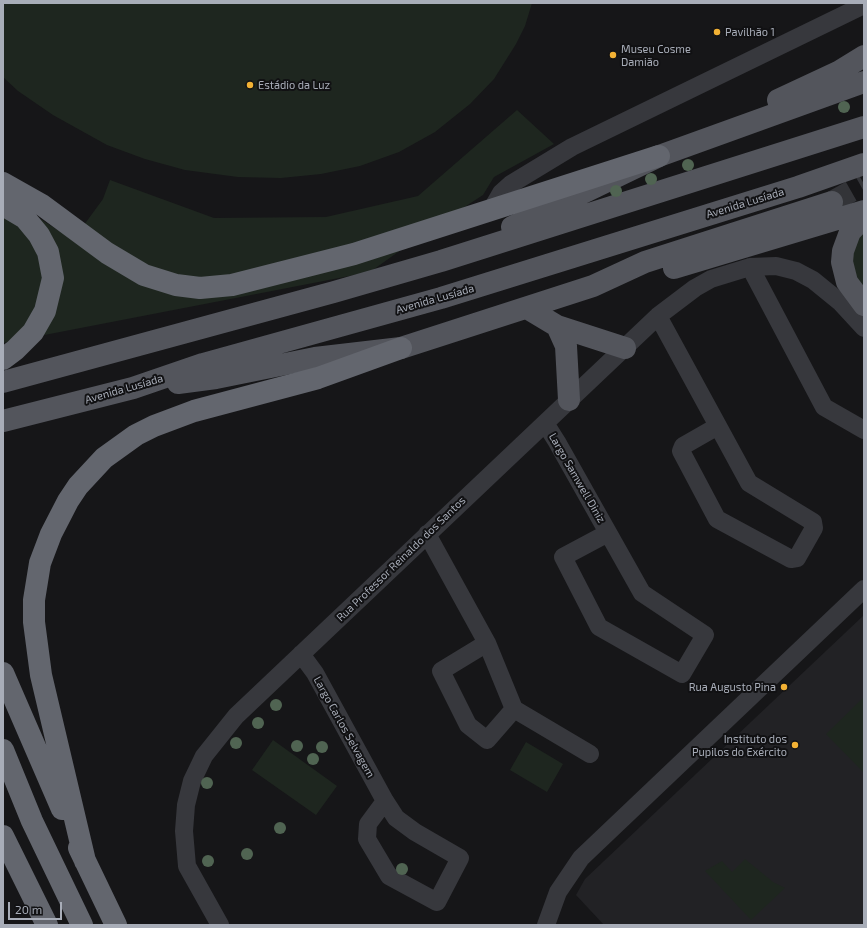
<!DOCTYPE html>
<html>
<head>
<meta charset="utf-8">
<style>
  body { margin:0 }
  #map { position:relative; width:867px; height:928px; overflow:hidden; background:#161618; font-family:"Exo 2",sans-serif }
  canvas { display:block }
  .frame { position:absolute; inset:0; border:4px solid #a8adb8; pointer-events:none }
  .scale { position:absolute; left:8px; top:902px; width:54px; height:18px; box-sizing:border-box; border:2px solid #a8adb8; border-top:0; padding-left:5px; font-size:12px; line-height:14px; white-space:nowrap; color:#a8adb8; -webkit-text-stroke:3px #111113; paint-order:stroke }
</style>
</head>
<body>
<div id="map">
<canvas width="867" height="928"></canvas>
<div class="frame"></div>
<div class="scale">20 m</div>
</div>
<script>
const ctx = document.querySelector('canvas').getContext('2d');
ctx.lineJoin = 'round';
function paint(path, color) { ctx.fillStyle = color; ctx.fill(path, 'evenodd'); }
const poly = rows => new Path2D(rows.map(r => 'M' + r).join(''));
function strokePath(path, color, width, dash) { ctx.strokeStyle = color; ctx.lineWidth = width; ctx.lineCap = dash ? 'butt' : 'round'; ctx.setLineDash(dash || []); ctx.stroke(path); }
function write(font, color, halo, rows, align = 'center') {
  ctx.font = font + ' "Exo 2",sans-serif'; ctx.lineWidth = 4; ctx.setLineDash([]); ctx.textBaseline = 'middle'; ctx.strokeStyle = halo; ctx.fillStyle = color; for (const [text, x, y, turn = 0] of rows) {
    ctx.save(); ctx.translate(x, y); ctx.rotate((+turn || 0) * Math.PI / 180); ctx.textAlign = isNaN(turn) ? turn : align; if (halo) ctx.strokeText(text, 0, 0); ctx.fillText(text, 0, 0); ctx.restore();
  }
}
paint(poly([
  [864,615,864,925,604,925,576,895,585,879]
]), '#222225');
paint(poly([
  [3,3,532,3,525,26,516,44,494,79,470,104,435,132,399,152,360,166,321,174,281,178,238,177,185,170,145,159,107,145,53,115,18,91,3,77],
  [517,110,554,144,494,177,483,195,426,232,370,272,3,343,3,197,19,205,73,240,103,199,110,180,214,218,326,217,418,196],
  [864,230,864,291,853,273,852,252,861,232],
  [864,697,864,773,826,734],
  [273,740,337,786,316,815,252,770],
  [526,742,563,764,547,792,510,770],
  [745,859,773,882,785,888,751,920,705,871,722,861,732,872]
]), '#1e261f');
strokePath(poly([
  [832,202,864,184]
]), '#333438', 22, [22, 11]);
strokePath(poly([
  [490,212,501,193,511,184,572,147,864,5],
  [750,267,824,407,864,430],
  [658,316,718,426,749,483,813,522,814,528,797,558,791,559,717,519,681,451,683,446,718,426],
  [545,423,557,442,642,593,705,635,682,674,599,627,563,557,608,533],
  [427,534,487,643,514,709,590,754],
  [487,643,441,671,468,725,487,740,514,709],
  [301,654,315,673,385,801,396,818,415,832,460,858,437,902,389,876,367,839,368,824,385,801],
  [220,925,187,866,184,831,186,805,192,781,204,756,236,716,658,316,695,288,711,279,750,267,776,266,796,271,813,280,840,302,864,328],
  [546,925,558,892,581,858,864,589]
]), '#37383d', 18);
strokePath(poly([
  [778,100,838,72,864,56],
  [864,217,850,232,843,251,842,262,847,282,864,305],
  [512,227,659,156,864,82],
  [674,268,864,211],
  [527,308,557,326,625,348],
  [557,326,566,346,569,400],
  [3,382,334,292,441,261,864,127],
  [178,383,216,378,315,358,401,348,593,286,645,262,832,202],
  [3,421,133,388,203,364,441,298,798,187,864,164]
]), '#53555c', 22);
strokePath(poly([
  [3,183,42,205,107,253,144,275,176,285,200,288,232,285,354,254,659,156],
  [3,205,25,218,39,235,48,252,53,278,45,311,33,332,15,350,3,359],
  [3,673,62,809],
  [3,750,32,821,82,925],
  [3,836,47,925],
  [79,848,116,925],
  [85,861,41,675,34,622,34,600,40,563,51,534,68,501,78,486,104,458,136,435,154,426,194,411,318,378,401,348]
]), '#63666e', 22);
ctx.fillStyle = '#506452';
for (const [x, y] of [
  [844,107],
  [688,165],
  [651,179],
  [616,191],
  [276,705],
  [258,723],
  [236,743],
  [297,746],
  [322,747],
  [313,759],
  [207,783],
  [280,828],
  [247,854],
  [208,861],
  [402,869]
]) { ctx.beginPath(); ctx.arc(x, y, 6, 0, 2 * Math.PI); ctx.fill(); }
for (const [x, y, r, color] of [
  [717,32,4,"#f2b134"],
  [613,55,4,"#f2b134"],
  [250,85,4,"#f2b134"],
  [784,687,4,"#f2b134"],
  [795,745,4,"#f2b134"]
]) { const dot = new Path2D(); dot.arc(x, y, r, 0, 2 * Math.PI); ctx.fillStyle = color; ctx.fill(dot); strokePath(dot, '#111113', 1.5); }
write('11px', '#a8adb8', '#111113', [
  ["Pavilhão 1",725,32],
  ["Museu Cosme",621,49],
  ["Damião",621,62],
  ["Estádio da Luz",258,85],
  ["Rua Augusto Pina",776,687,"right"],
  ["Instituto dos",787,739,"right"],
  ["Pupilos do Exército",787,752,"right"]
], 'left');
write('11px', '#a8adb8', '#111113', [
  ["Avenida Lusíada",745,203,-17],
  ["Avenida Lusíada",435,299,-16],
  ["Avenida Lusíada",124,389,-16],
  ["Largo Samwell Diniz",577,478,60],
  ["Rua Professor Reinaldo dos Santos",401,559,-44],
  ["Largo Carlos Selvagem",344,727,61]
]);
</script>
</body>
</html>
